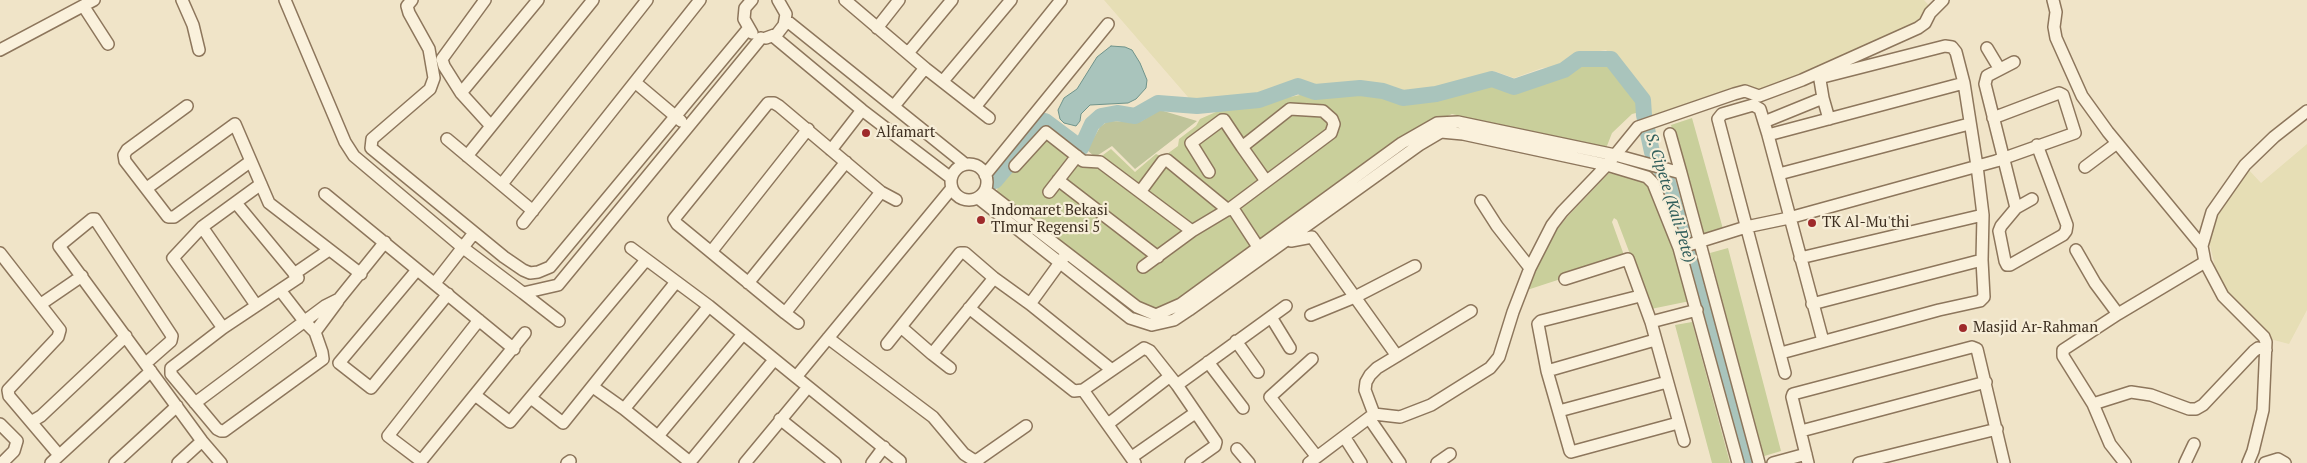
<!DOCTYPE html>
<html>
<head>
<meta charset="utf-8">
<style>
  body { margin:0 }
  canvas { display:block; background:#f0e4c8 }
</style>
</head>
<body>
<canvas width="2307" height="463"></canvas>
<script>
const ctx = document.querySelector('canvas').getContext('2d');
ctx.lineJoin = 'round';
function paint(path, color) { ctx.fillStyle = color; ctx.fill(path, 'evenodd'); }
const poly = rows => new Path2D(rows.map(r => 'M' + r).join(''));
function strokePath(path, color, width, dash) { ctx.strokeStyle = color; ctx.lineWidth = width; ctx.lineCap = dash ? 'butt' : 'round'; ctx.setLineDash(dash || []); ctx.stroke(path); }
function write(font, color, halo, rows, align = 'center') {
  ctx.font = font + ' "PT Serif",serif'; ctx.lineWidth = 4.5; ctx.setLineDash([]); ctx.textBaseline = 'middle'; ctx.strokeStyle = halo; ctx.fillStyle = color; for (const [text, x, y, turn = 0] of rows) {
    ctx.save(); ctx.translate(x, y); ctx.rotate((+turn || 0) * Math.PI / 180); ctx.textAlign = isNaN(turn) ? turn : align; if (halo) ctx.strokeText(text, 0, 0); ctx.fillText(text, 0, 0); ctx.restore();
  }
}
paint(poly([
  [1104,0,1924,0,1932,9,1914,27,1765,90,1756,90,1651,117,1649,98,1636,86,1619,62,1606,50,1578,54,1561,66,1542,68,1514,78,1494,71,1474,78,1403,95,1385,87,1360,83,1317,90,1298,84,1264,97,1194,104],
  [2307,144,2307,310,2289,344,2270,339,2230,303,2217,275,2209,241,2217,210,2248,169,2261,183]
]), '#e6deb5');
paint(poly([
  [1609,62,1641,102,1640,112,1632,114,1612,133,1605,151,1452,114,1416,131,1161,311,1146,309,997,192,998,183,1047,127,1095,161,1111,149,1135,172,1156,154,1163,157,1178,146,1179,139,1196,126,1200,119,1216,112,1300,95,1375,93,1403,101,1447,95,1490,82,1514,90,1567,74,1581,63],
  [1692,118,1723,229,1702,236,1671,125],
  [1609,173,1648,181,1672,235,1690,301,1651,309,1617,220,1614,218,1612,222,1625,258,1524,291,1546,243,1568,216],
  [1728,248,1781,451,1761,457,1710,253],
  [1692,322,1730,463,1712,463,1675,325]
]), '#c9cf9b');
paint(poly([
  [1160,110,1197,121,1135,169,1112,146,1095,157,1087,150,1100,127,1108,121,1140,122]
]), '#bfc49a');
const water = poly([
  [1111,46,1125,47,1132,50,1140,63,1147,80,1146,88,1136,99,1128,103,1090,105,1081,114,1080,121,1076,126,1064,123,1060,119,1058,110,1064,98,1077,89,1097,57,1111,46]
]);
paint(water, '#a9c4bc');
strokePath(water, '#6f938a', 1);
strokePath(poly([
  [995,181,1045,121,1081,148,1092,124,1101,116,1117,113,1135,116,1158,103,1197,106,1259,100,1298,86,1315,92,1360,88,1383,91,1403,98,1436,94,1492,79,1514,87,1564,70,1579,59,1611,59,1643,100,1644,115,1652,152,1668,183,1746,463]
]), '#a9c4bc', 16);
const minor = poly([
  [182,0,193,25,199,50],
  [285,0,345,142,354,156,462,247,523,293,558,285,761,38],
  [412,0,407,6,409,13,429,49,434,78,430,89,372,139,371,148,504,257,523,270,530,273,538,272,550,267,748,29],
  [485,0,442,59,444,66,461,93,491,126],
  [845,0,925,68],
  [2053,0,2056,12,2054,27,2056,38,2082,96,2108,132,2202,246],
  [84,7,108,44],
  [786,20,965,164],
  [877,28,899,0],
  [752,33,744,19,745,8,752,0],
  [773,36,862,110,951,178],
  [766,38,777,34,784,25,786,14,778,0],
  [1987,48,1999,68],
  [0,50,94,0],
  [908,53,952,0],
  [2014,62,1987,76,1985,84,2016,208],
  [943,81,1011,0],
  [636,83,681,121],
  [461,93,538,0],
  [187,106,127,150,124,155,125,161,168,217,174,217,251,161],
  [894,106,925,68,989,118],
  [975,107,1061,0],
  [1764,122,1823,98],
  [1670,134,1681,173],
  [1768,135,1964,83],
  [447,139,533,211],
  [1242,147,1266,181],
  [831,150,862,110],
  [467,156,593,0],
  '951 182a18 18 0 1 1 36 0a18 18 0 1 1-36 0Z',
  [1015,166,1046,132,1083,161,1100,162,1140,192],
  [2085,167,2117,143],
  [1209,172,1191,143,1222,120,1224,120,1242,147,1290,109,1323,111,1332,119,1334,124,1331,133,1232,207],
  [1779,174,1969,124],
  [985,175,1108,24],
  [1058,180,1158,257],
  [502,184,647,0],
  [147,188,235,124,269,203,361,274],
  [985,190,1137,307,1156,315,1181,304,1402,143,1437,123,1458,122,1615,155,1681,173,1759,463],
  [1049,192,1077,156],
  [325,194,514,349],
  [978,198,1130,318,1152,325,1174,320,1189,310,1419,145,1441,132,1463,134,1607,165,1647,177,1653,183,1679,248,1738,463],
  [2032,199,2016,208,2001,226,1999,231,2005,261,2007,265,2010,265,2063,235,2066,231,2067,225,2037,145],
  [1481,201,1497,226,1530,268],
  [236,203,298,278,223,328,171,368,171,374,217,429,221,431,224,431,323,359,322,352,315,332,304,321,280,290],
  [523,223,700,0],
  [202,227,256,305],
  [1192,231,1140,192,1163,161,1167,160,1228,210],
  [1291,241,1312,237,1397,356],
  [631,248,709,306,796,377],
  [1679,248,1746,227,1789,218,1996,161,2075,133,2063,95,2059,93,1993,118],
  [2076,250,2095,283,2118,314],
  [711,252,808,129],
  [0,253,60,330,58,337,8,390,9,396,59,455],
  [1800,258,1983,215],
  [1143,267,1192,231,1232,207,1262,253],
  [417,270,339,363,371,388,448,294],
  [294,274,329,250],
  [1565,279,1628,259,1651,322],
  [435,283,474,233],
  [748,283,846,162],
  [523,293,559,321],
  [1640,296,1541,321,1538,324,1547,371,1570,451,1571,452,1678,423],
  [41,304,82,276],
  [1812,304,1982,260],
  [969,308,1074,391,1083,390,1112,370,1030,304],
  [785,313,677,224,674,219,768,103,774,103,779,106,881,192,896,200],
  [1311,315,1355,297,1415,266],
  [1271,317,1290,348],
  [479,320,388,436,421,461,525,333],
  [798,323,785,313,881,192],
  [901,327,932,354,994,278],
  [223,328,173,258,202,227,261,184],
  [315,332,338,301],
  [828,338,933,417,964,454,978,463],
  [1236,341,1258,372],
  [887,344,960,253,965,253,994,278,1030,304,1064,257],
  [1781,353,1939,310,1980,301,1984,297,1982,260,1983,215,1977,166,1964,83,1956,52,1952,47,1945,46,1823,77,1820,80,1823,98,1829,119],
  [932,354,950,368],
  [1312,359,1270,397,1317,457],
  [1208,362,1243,408],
  [146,363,171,341,172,336,95,219,92,219,59,246,202,441,221,463],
  [1112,370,1144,348,1150,351,1177,385,1216,442,1215,446,1191,463],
  [1547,371,1655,340],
  [1785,373,1718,119,1722,114,1753,105,1760,109,1768,135,1823,341],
  [1177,385,1286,306],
  [593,387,624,409],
  [1083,390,1135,463],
  [475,395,510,422,646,260],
  [531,398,563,423,676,282],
  [195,403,325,306,339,299,385,242],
  [2093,404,2131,392,2151,395,2189,409,2196,409,2203,405,2254,351,2258,348,2266,350],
  [1559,411,1667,382],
  [1374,414,1365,390,1366,382,1370,375,1377,368,1471,311],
  [1369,418,1400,463],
  [780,419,835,463],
  [31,422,41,416,126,336],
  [0,424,17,441,14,451,2,463],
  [1108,424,1169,377],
  [1801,431,1986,382],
  [658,436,743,334],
  [1345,438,1361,463],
  [1684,441,1651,322,1697,310],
  [1237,449,1249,463],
  [1132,457,1195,413],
  [900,461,796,377,952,188],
  [690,462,774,360],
  [51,463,151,371],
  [115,463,177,406],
  [178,463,202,441],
  [567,463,570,461],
  [691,463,624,409,709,306],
  [745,463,808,387],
  [872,463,884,447],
  [973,463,1026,426],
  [1309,463,1374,414,1400,417,1431,405,1490,368,1499,357,1513,312,1530,268,1552,225,1562,212,1607,165,1638,127,1734,94,1745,91,1759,96,1802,80,1918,28,1925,23,1930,13,1943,0],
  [1437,463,1450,454],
  [1773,463,1806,454],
  [1808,463,1792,397,1793,394,1972,347,1977,349,2004,463],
  [1859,463,1997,429],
  [2125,463,2110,444,2093,404,2063,356,2063,350,2118,314,2205,262],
  [2185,463,2194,444],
  [2248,463,2253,451,2263,410,2266,342,2264,337,2223,296,2205,262,2202,246,2212,212,2245,165,2274,137,2307,111],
  [2265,463,2278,459,2285,463]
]);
strokePath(minor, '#8d765c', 14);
strokePath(minor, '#faf1dc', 11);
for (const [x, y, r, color] of [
  [866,133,5,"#9e2a2b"],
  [981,220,5,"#9e2a2b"],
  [1812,223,5,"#9e2a2b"],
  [1963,328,5,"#9e2a2b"]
]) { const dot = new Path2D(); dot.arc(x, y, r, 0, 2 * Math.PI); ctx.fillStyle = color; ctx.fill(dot); strokePath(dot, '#f7eed8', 2); }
write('15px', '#3d2e20', '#f7eed8', [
  ["Alfamart",876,133],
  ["Indomaret Bekasi",991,211],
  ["TImur Regensi 5",991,228],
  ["TK Al-Mu'thi",1822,223],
  ["Masjid Ar-Rahman",1973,328]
], 'left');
write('italic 16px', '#2f5d5a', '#f7eed8', [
  ["S. Cipete (Kali Pete)",1670,198,73]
]);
</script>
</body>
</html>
